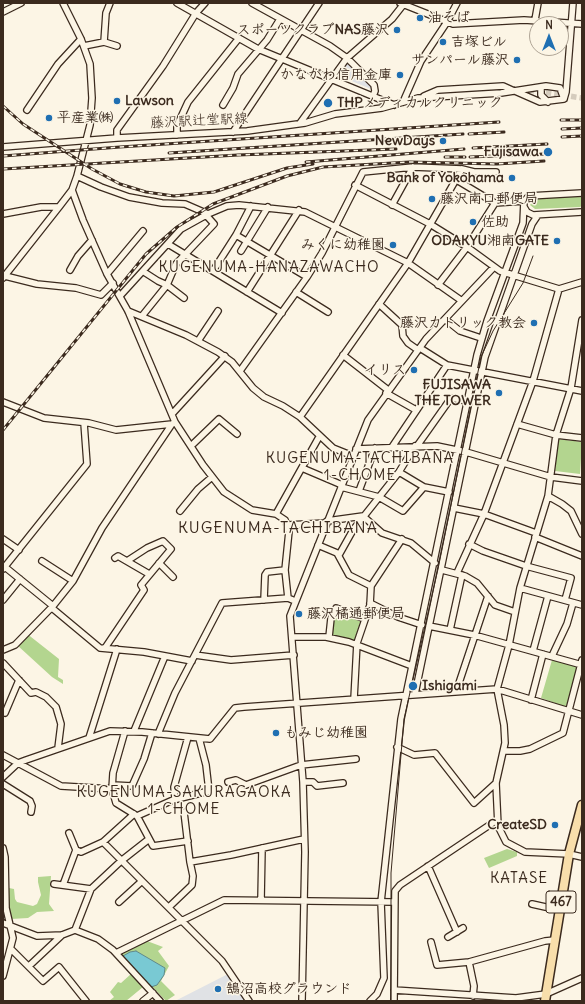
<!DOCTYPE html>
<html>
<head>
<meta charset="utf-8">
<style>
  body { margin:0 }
  #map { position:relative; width:585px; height:1004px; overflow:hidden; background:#fcf5e5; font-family:Delius,sans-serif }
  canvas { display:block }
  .frame { position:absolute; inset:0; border:4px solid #3b2a1e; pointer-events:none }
  .north { position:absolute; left:529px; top:16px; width:40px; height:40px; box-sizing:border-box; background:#fcf5e5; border:1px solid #afa495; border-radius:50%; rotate:0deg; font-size:11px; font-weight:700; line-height:16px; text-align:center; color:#3b2a1e }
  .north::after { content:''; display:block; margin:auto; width:14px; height:18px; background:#1f6fb2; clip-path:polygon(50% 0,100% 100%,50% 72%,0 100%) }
</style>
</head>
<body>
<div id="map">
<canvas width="585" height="1004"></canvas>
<div class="frame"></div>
<div class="north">N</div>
</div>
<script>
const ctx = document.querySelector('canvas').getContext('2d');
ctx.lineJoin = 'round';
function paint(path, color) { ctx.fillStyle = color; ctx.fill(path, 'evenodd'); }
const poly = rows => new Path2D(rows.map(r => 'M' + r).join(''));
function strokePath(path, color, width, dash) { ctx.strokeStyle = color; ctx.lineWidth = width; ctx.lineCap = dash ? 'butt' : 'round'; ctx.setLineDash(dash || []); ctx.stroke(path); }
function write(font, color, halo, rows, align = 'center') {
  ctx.font = font + ' Delius,"Klee One",sans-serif'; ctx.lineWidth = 3; ctx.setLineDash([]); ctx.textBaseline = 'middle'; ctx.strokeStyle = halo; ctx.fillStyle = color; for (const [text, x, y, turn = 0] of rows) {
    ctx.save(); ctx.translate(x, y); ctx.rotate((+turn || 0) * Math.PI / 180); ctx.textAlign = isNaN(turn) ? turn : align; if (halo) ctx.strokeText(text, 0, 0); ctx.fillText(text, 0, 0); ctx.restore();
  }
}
paint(poly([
  [347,61,371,86,371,89,337,75],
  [228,974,245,1001,175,1001]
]), '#e0e2e5');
paint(poly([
  [582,196,582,206,580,207,535,209,530,205,534,199],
  [558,439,582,442,580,474,555,471],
  [337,612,361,620,354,641,332,636,334,620],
  [26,633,59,659,58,677,63,680,63,684,52,677,17,645],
  [552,660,578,667,566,707,541,698],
  [507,849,517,852,517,856,489,868,484,858],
  [51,876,49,904,54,911,37,912,28,918,11,919,8,904,9,888,14,889,15,899,17,902,33,906,37,904,41,895,38,882,38,877],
  [147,941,163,947,158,951,169,966,161,981,175,995,166,1001,121,954],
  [131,974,143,987,126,1001,109,1001,114,997,110,992,118,982,121,983]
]), '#b3d58f');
const water = poly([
  [136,951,165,968,164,975,157,985,151,987,123,956,130,952,136,951]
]);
paint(water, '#79c9d3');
strokePath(water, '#60898b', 1);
strokePath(poly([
  [529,90,582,98],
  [465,91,510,89]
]), '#d5ccbd', 5.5, [5.5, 3]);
const minor = poly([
  [177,3,258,49,394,105],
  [252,3,330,46,347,58,374,85,375,91,373,96],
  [400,3,453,24,524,20,582,24],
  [3,12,21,3],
  [535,20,538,3],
  [104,42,106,13,110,3],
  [84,46,104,42,117,46],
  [541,88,541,95,548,102],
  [515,91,540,102,564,99,566,92,573,3],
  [424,96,438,90,503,86,514,91],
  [403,102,421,61,447,22,457,3],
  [223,105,233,88,238,74,267,40,280,19],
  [27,110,58,64,81,39],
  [300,123,347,58,392,19,403,5],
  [233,132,319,3],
  [177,135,177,126,188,102,239,38],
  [117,138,117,130,163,66,196,13,205,3],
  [3,147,117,138,247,131,305,123,335,114,382,108,418,98,501,93,546,86,560,88,564,99],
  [77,176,101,187,129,197,162,203,185,204,208,214],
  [455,179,495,203,524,201,529,196,582,193],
  [355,185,430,224,467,247,500,271,559,289,582,282],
  [72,190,83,220,107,274,128,311,175,422,203,465,224,492,252,510,276,514,285,520,289,531,285,570,288,598,295,601],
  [392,205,413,167],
  [524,207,527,212,533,215,582,212],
  [3,214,41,207,59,207,72,190,77,176,90,125,92,98,90,64,81,39,63,3],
  [236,235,307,277],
  [168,244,282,313],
  [241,251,268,207],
  [70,270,78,256,92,240],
  [213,271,236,235,251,206],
  [144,272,158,281,167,285,184,298],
  [107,274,143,231],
  [5,276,37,284,76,288,101,295,113,283],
  [3,278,59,207],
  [438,285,467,247,495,203],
  [247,292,299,210],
  [296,292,328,312],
  [120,296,181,229,208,214,227,206,239,205,305,212,408,263,462,301],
  [379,304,402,325,403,336,408,343,418,350],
  [128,311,186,335,218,352,232,362,253,388,264,397,283,406,300,417,333,448,353,456],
  [142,316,167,285,176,264,214,224,206,215],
  [445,319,460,331,481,338],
  [582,320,571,388,556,435,548,496,520,588,509,645,497,689,504,725,505,743,496,783,498,826,506,842,525,852,569,854,582,857],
  [198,341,218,311],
  [420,348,447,365,582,391],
  [343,355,388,390],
  [240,371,307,277,322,253,363,172,413,167,462,169,474,172,496,172],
  [386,393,416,410],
  [3,402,44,418,89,423,116,430,172,424],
  [172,414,225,356],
  [300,417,408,263,462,169],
  [517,424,556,435,582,438],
  [191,446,219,419,237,434],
  [417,446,451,398,467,401],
  [392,447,447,365],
  [356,449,437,446,466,452,551,477,582,481],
  [302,468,342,485],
  [399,472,424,487,449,492],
  [341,487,379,497,403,511,424,487],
  [359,491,375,448],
  [548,496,562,504,571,511,582,534],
  [454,508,484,514,536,533],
  [180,511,198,489,212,477],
  [276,514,319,437],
  [327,521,363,516,382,533,411,543,435,563],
  [287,525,326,523],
  [535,537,582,556],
  [3,539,19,550],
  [469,544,483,551,526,566,571,578,565,600],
  [318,545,337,553,349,575,371,586],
  [339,555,353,530,399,472,415,446],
  [115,558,118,556,149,574],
  [42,561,73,581],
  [159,563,173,577],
  [5,567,53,606],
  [3,569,87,464,84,423],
  [442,570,465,576,477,583,495,605,515,612],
  [457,573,484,514,533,381,559,289],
  [520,588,582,605],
  [3,600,20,579],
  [264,600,265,575,267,572,285,570],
  [370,603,398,617,422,625],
  [52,608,100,648,144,652,192,661],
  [429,626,474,635,582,665],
  [450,630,462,575],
  [292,637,326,637,349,642,412,666],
  [329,637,331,618,336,608,365,619],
  [105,648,144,590,141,585,171,549,163,541,147,548,127,561],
  [3,650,15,645,53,606,73,581,102,528,172,424,175,422],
  [533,651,548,596],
  [195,655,231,660,294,655],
  [552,656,567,624,573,603],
  [3,663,31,693,36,692,46,697,56,707,61,724,58,748],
  [456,692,488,596],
  [415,694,485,357,532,224,538,215],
  [354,699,357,643,370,605,371,586,402,539],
  [531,700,543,654],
  [3,712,5,713,19,680],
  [125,731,113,773,112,789,116,803,137,816,153,846,188,841],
  [134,731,165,656],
  [158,734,175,693,222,603,288,598],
  [89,738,117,649],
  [397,747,414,755,435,753,474,803,496,783],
  [504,751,520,751,530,749,563,733,582,660],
  [3,755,61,786,112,789],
  [3,777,18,763,26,760,110,731,142,732,210,739,235,708,244,707,497,689,582,715],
  [228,782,236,780,246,785,301,765,356,759],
  [303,782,313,782,317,786,343,783],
  [3,784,30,801,32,806,31,812],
  [113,785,132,786,144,759,152,733],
  [175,799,174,787,188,737],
  [184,812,190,862,231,855,304,839],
  [137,816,173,800,209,791,206,765,199,738],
  [69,833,76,850,81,852,103,842,134,814],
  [103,842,222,961,249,1001],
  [3,848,5,857,6,908,13,938,3,976],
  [428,866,457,932],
  [54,884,91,889],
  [63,885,76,850],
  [261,900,262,848],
  [119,902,142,881],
  [532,904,559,910],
  [169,907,192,885,193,876,190,862],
  [3,923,37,936,62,935,75,930,98,939,113,950,160,1001],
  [75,930,91,889,121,861,149,839],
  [448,937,463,928],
  [431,942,437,965,469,962,545,941,555,940],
  [11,949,43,981,59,967,86,1001],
  [116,953,224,900,393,902],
  [469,962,474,986,473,996],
  [29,966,62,935],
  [394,990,516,998,546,994,582,978],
  [143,1001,153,993],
  [302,1001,305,852,303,782,290,616,368,420,426,339,494,267],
  [370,1001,377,994,384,978,381,902,401,719,477,355,487,321,523,223,524,201],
  [394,1001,395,891,400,885,497,820]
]);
const highway = poly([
  [545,1001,569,854,582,805]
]);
strokePath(minor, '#3b2a1e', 8);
strokePath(highway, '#3b2a1e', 11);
strokePath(minor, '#fcf5e5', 5.5);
strokePath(highway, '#f8deab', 8);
strokePath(poly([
  [391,1001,391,873,404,719,438,569,481,357,493,331,523,283,533,256]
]), '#3b2a1e', 1);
const rail = poly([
  [3,106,23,124,92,169,120,184,146,192,174,196,214,192,287,168,313,164],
  [561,120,582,120],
  [562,129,582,128],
  [469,134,504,132],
  [562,137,582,136],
  [473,148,547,144],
  [169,153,463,134],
  [3,156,120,147,499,122],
  [445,157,465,157],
  [470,157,544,154],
  [306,162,464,149],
  [3,169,238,155,396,149],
  [3,430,146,254,177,227,213,204,287,176,323,167,410,162,497,164,544,161]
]);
strokePath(rail, '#3b2a1e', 3);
strokePath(rail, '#fcf5e5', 1.5, [4.5]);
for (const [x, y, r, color] of [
  [420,18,4,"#1f6fb2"],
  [397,30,4,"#1f6fb2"],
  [443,42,4,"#1f6fb2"],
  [517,60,4,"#1f6fb2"],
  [400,75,4,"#1f6fb2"],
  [117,101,4,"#1f6fb2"],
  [328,103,5,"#1f6fb2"],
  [49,118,4,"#1f6fb2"],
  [443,141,4,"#1f6fb2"],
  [548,152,5,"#1f6fb2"],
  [512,178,4,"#1f6fb2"],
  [432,199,4,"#1f6fb2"],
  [473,222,4,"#1f6fb2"],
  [557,241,4,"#1f6fb2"],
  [393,245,4,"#1f6fb2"],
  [534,323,4,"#1f6fb2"],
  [414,370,4,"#1f6fb2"],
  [499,393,4,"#1f6fb2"],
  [299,614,4,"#1f6fb2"],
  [413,686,5,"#1f6fb2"],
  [276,733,4,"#1f6fb2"],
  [555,825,4,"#1f6fb2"],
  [218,989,4,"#1f6fb2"]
]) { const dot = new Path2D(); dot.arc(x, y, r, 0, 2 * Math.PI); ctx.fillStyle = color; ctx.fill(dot); strokePath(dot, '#fcf5e5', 1.5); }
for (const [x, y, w] of [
  [561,902,30]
]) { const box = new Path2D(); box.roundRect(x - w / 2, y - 11, w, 22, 3); ctx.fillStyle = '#fcf5e5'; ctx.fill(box); strokePath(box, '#3b2a1e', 1); }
write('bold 13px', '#3b2a1e', null, [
  ["467",561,902]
]);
write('bold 14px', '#3b2a1e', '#fcf5e5', [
  ["油そば",428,18,"left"],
  ["スポーツクラブNAS藤沢",389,30],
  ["吉塚ビル",451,42,"left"],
  ["サンパール藤沢",509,60],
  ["かながわ信用金庫",392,75],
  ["Lawson",125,101,"left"],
  ["THPメディカルクリニック",337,103,"left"],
  ["平産業㈱",57,118,"left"],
  ["NewDays",435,141],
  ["Fujisawa",539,152],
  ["Bank of Yokohama",504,178],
  ["藤沢南口郵便局",440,199,"left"],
  ["佐助",481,222,"left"],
  ["ODAKYU湘南GATE",549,241],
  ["みくに幼稚園",385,245],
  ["藤沢カトリック教会",526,323],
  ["イリス",406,370],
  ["FUJISAWA",491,385],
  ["THE TOWER",491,401],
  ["藤沢橘通郵便局",307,614,"left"],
  ["Ishigami",422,686,"left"],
  ["もみじ幼稚園",284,733,"left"],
  ["CreateSD",547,825],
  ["鵠沼高校グラウンド",226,989,"left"]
], 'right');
write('14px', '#3b2a1e', '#fcf5e5', [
  ["藤沢駅辻堂駅線",199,121,-3]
]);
ctx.letterSpacing = '1px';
write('15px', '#3b2a1e', '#fcf5e5', [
  ["KUGENUMA-HANAZAWACHO",269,268],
  ["KUGENUMA-TACHIBANA",360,459],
  ["1-CHOME",360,476],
  ["KUGENUMA-SAKURAGAOKA",184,793],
  ["1-CHOME",184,810],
  ["KATASE",519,879]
]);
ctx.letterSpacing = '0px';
ctx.letterSpacing = '1px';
write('16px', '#3b2a1e', '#fcf5e5', [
  ["KUGENUMA-TACHIBANA",278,528]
]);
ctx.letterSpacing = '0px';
</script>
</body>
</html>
